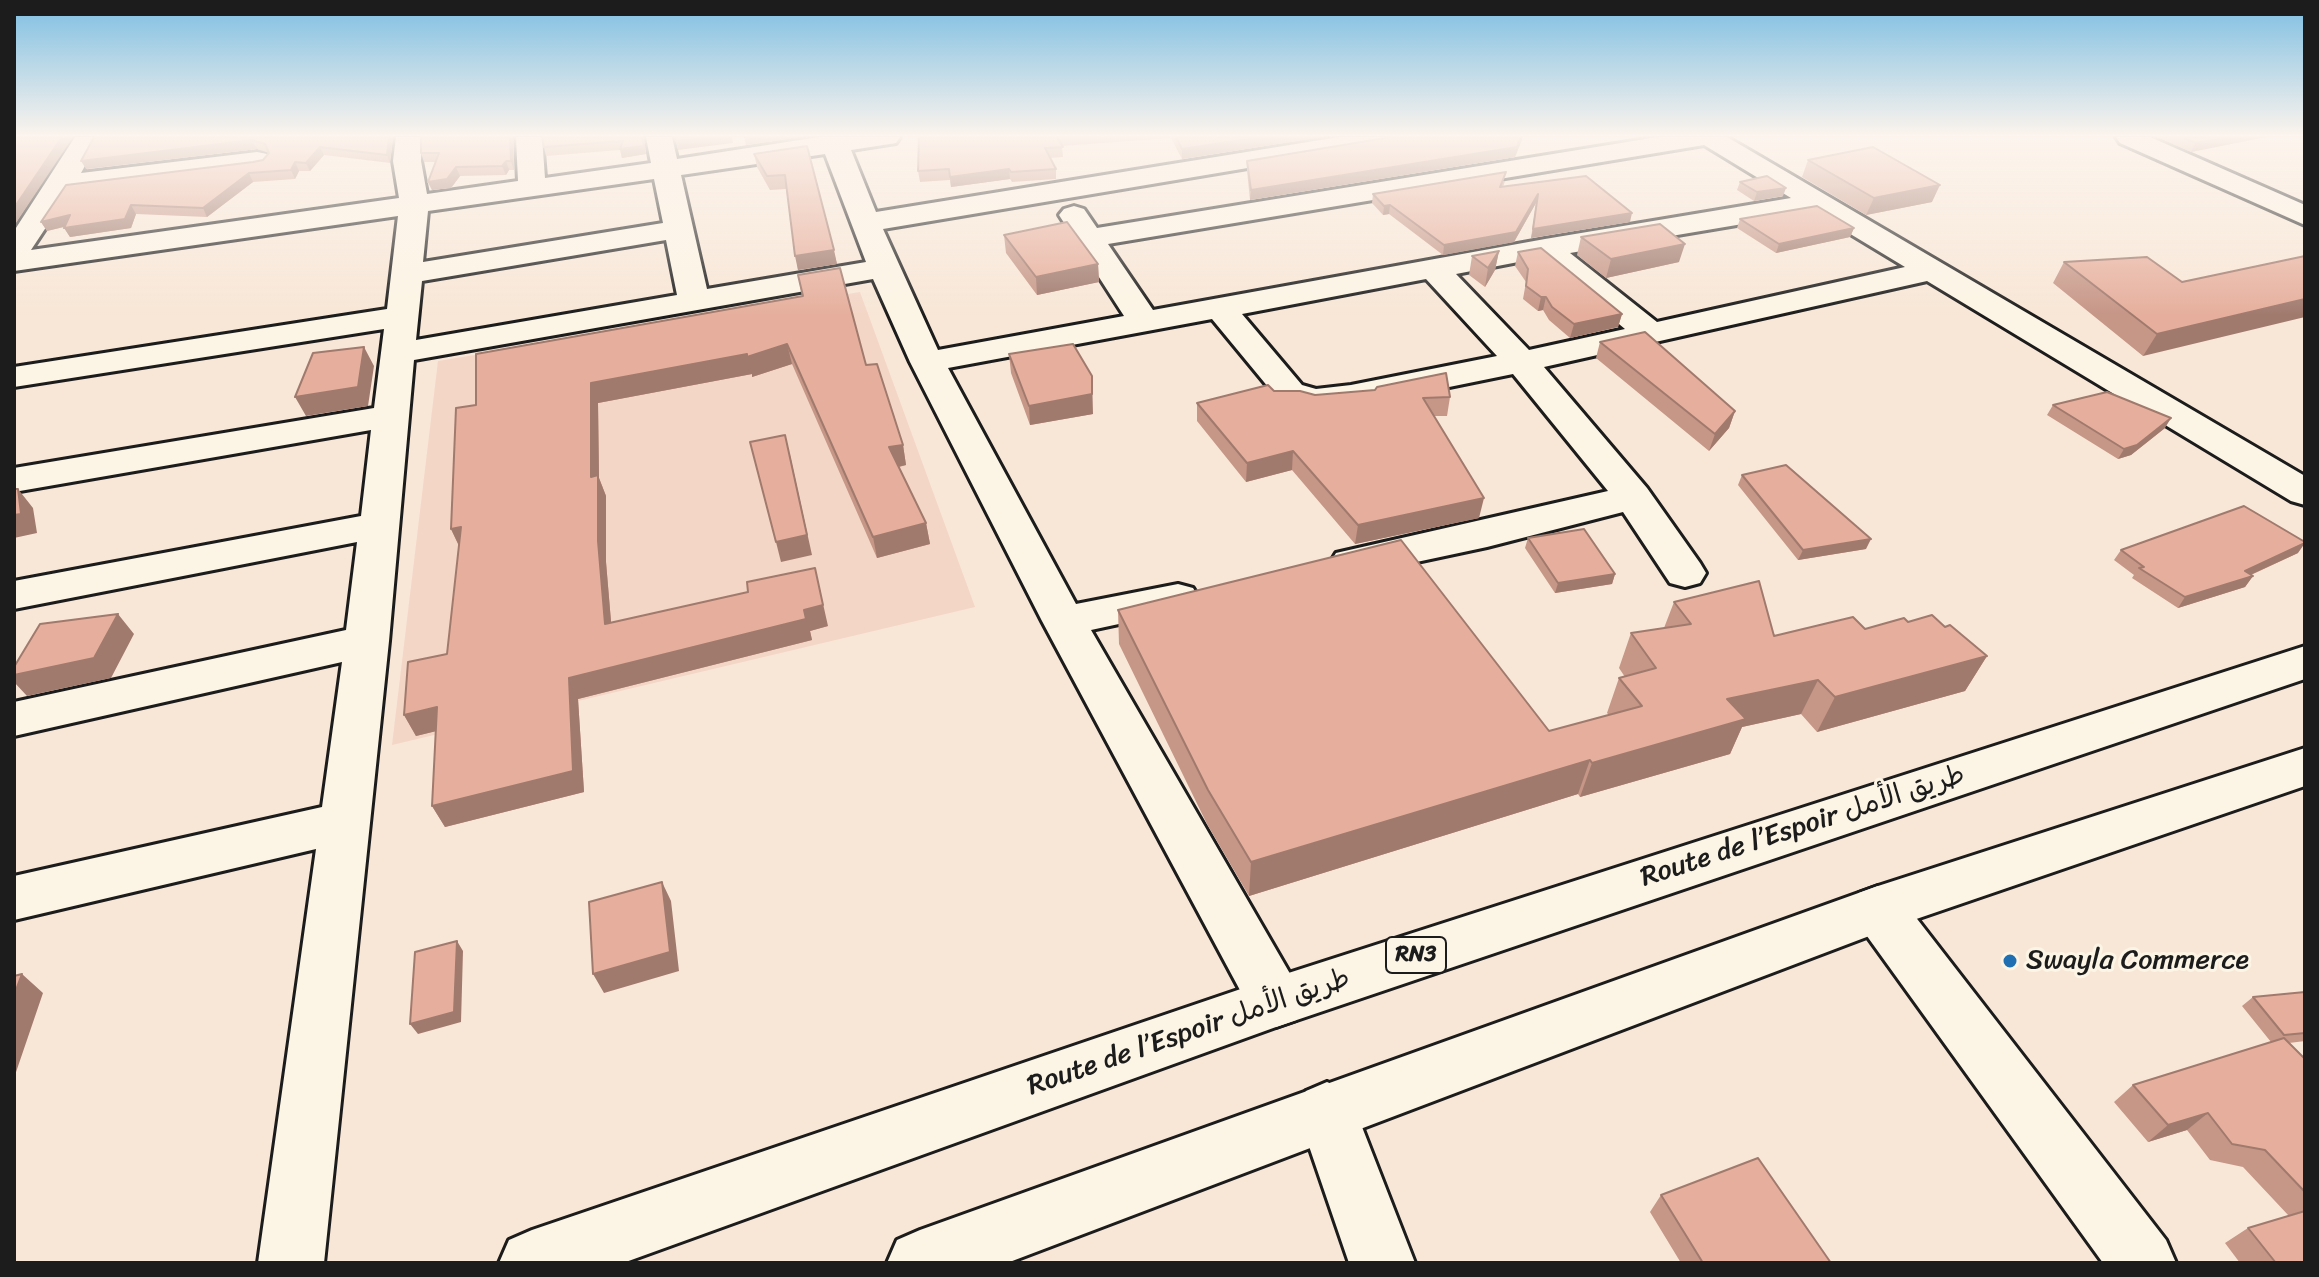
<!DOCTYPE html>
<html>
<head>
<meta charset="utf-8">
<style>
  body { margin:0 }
  #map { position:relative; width:2319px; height:1277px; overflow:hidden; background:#f8e7d7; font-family:Sriracha,sans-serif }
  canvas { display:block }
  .frame { position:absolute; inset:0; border:16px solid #1c1c1c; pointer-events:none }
</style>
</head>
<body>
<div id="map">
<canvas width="2319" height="1277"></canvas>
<div class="frame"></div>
</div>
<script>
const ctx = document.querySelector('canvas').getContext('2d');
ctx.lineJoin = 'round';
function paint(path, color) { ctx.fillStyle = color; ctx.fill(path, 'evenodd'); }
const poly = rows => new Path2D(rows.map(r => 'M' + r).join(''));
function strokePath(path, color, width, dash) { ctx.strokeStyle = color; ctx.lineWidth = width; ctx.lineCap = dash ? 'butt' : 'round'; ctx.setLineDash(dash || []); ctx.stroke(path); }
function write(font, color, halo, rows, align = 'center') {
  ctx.font = font + ' Sriracha,"Playpen Sans Arabic",sans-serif'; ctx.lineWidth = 6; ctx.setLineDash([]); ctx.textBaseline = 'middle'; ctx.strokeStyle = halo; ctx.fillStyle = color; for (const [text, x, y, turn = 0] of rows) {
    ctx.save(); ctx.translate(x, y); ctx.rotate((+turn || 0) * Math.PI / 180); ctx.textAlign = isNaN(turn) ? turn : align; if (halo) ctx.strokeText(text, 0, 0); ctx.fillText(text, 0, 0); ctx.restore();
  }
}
paint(poly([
  [860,292,975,607,392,745,438,361]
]), '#f3d6c6');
const minor = poly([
  [75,137,101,137,81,173,257,152,267,154,271,160,267,166,257,168,70,191,31,250,399,198,393,161,396,137,422,137,421,161,427,194,518,181,516,137,542,137,545,178,651,163,646,137,672,137,677,159,819,137,900,137,896,143,851,150,876,212,1339,137,1398,137,1394,143,1385,145,883,229,938,350,1124,316,1059,215,1064,209,1074,206,1084,209,1097,228,1658,137,1727,137,2305,476,2305,505,2291,501,1927,281,1544,367,1647,488,1700,563,1706,573,1700,583,1685,587,1670,583,1623,512,1487,547,1351,576,1336,573,1330,563,1336,553,1608,491,1513,374,1351,407,1313,411,1278,399,1212,319,948,368,1076,604,1178,584,1193,588,1199,598,1193,608,1091,630,1296,984,1304,1002,1296,1020,1276,1027,1256,1020,1042,621,910,362,873,279,414,360,389,641,324,1263,258,1263,316,849,14,920,14,876,322,807,342,662,14,736,14,702,346,630,357,542,14,609,14,581,361,516,371,430,14,492,14,468,374,408,384,329,14,387,14,367,387,309,398,216,14,271,14,231,75,137],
  [1704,145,1791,198,1545,239,1153,310,1108,244,1704,145],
  [825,154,866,262,707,289,681,175,825,154],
  [654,179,663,223,423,262,428,211,654,179],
  [1814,212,1905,267,1657,322,1570,253,1814,212],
  [666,240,677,295,416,340,422,281,666,240],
  [1539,258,1625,329,1529,350,1456,274,1539,258],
  [1426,279,1497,356,1351,385,1316,389,1302,385,1242,314,1426,279],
  [2116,137,2150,137,2305,205,2305,225,2120,143,2116,137],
  [1878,886,1897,893,2166,1240,2176,1263,2103,1263,1859,925,1851,909,1859,893,1878,886],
  [1327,1082,1348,1091,1415,1263,1349,1263,1297,1111,1306,1091,1327,1082]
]);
const highway = poly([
  [2305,646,2305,679,1276,1027,623,1263,499,1263,509,1240,532,1230,1276,977,2305,646],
  [2305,748,2305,786,1893,927,1007,1263,887,1263,897,1240,920,1230,1878,886,2305,748]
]);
strokePath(minor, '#1c1c1c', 6);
strokePath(highway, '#1c1c1c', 6);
paint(minor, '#fcf5e5');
paint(highway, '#fcf5e5');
paint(poly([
  [94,137,393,137,390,163,324,155,310,171,299,171,295,179,253,182,207,217,136,214,131,228,70,237,64,227,47,231,41,222,263,160,269,153,257,149,86,169],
  [421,137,513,137,514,170,509,170,506,175,460,176,451,188,432,190,428,182,436,162,424,162,421,153],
  [542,137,644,137,646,154,622,158,620,150,546,156,544,147],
  [919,137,1322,137,1182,159,1171,138,1062,146,1063,157,1050,158,1056,169,1056,179,1012,182,1010,179,951,187,950,180,920,182,918,171],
  [1391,137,1523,137,1515,157,1250,200,1247,171,1247,161],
  [2157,137,2266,137,2191,152],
  [807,146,837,264,798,270,786,189,770,190,757,167,754,154],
  [1808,160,1932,202,1866,215,1802,177],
  [1505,181,1503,187,1630,222,1531,238,1536,203,1514,242,1443,255,1389,214,1383,215,1372,203,1373,194],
  [1740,182,1783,196,1754,201,1737,190],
  [1740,219,1854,228,1850,237,1776,253,1737,228],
  [1004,235,1098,264,1099,282,1037,295,1006,253],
  [1581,237,1679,262,1606,278,1577,255],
  [1499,251,1495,270,1485,287,1469,275,1472,256],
  [1518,252,1622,314,1618,327,1570,338,1549,320,1543,310,1538,311,1523,299,1526,282,1515,266],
  [2305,256,2143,356,2053,283,2064,262,2182,282],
  [798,275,866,365,903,445,906,465,899,467,926,523,930,544,877,558,792,364,752,377,752,374,598,403,599,478,606,496,606,562,611,622,828,626,810,631,812,640,578,699,584,792,445,827,432,806,436,731,416,736,404,715,447,654,459,546,451,529,476,405,802,296],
  [1600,342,1735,411,1729,428,1709,451,1596,358],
  [1009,354,1093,414,1030,425,1011,373],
  [1274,391,1315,395,1450,397,1447,416,1434,416,1479,518,1355,544,1292,470,1246,482,1197,421,1197,403],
  [2053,405,2165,428,2131,455,2118,459,2047,415],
  [1742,475,1866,549,1798,560,1738,485],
  [1528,538,1615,574,1612,584,1555,593,1525,548],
  [2121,550,2298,553,2251,575,2253,576,2245,587,2178,608,2132,578,2134,575,2114,560],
  [1674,602,1774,636,1865,629,1908,622,1945,627,1987,656,1965,691,1817,732,1801,714,1742,727,1730,754,1580,797,1578,794,1249,896,1207,824,1119,644,1118,610,1549,731,1609,715,1607,713,1619,678,1625,677,1619,668,1631,633,1664,628],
  [2305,992,2305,1041,2289,1043,2305,1059,2305,1263,2240,1263,2225,1243,2248,1228,2289,1216,2243,1167,2210,1160,2187,1130,2148,1142,2114,1102,2133,1085,2271,1042,2242,1006,2253,997],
  [1661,1195,1831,1263,1681,1263,1650,1212]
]), '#c69687');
paint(poly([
  [62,137,73,137,14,226,14,208],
  [389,137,393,137,390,163,387,155],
  [510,137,513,137,514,170,511,161],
  [642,137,644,137,646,154,622,158,620,149],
  [711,137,732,137,733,143,678,150,676,141],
  [744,137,802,137,746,145],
  [1261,137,1322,137,1182,159,1182,149],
  [1523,137,1515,157,1250,200,1251,190],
  [2229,137,2266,137,2191,152,2196,143],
  [252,140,257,149,86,169,81,161],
  [320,147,324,155,310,171,306,163],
  [506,161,509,170,506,175,502,166],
  [295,162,299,171,295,179,291,170],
  [456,167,460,176,451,188,432,190,428,182],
  [1009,169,1010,179,951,187,950,177],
  [249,173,253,182,207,217,203,208],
  [1940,185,1932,202,1866,215,1874,198],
  [1786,188,1783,196,1754,201,1757,192],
  [1538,194,1536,203,1514,242,1443,255,1444,245],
  [131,205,136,214,131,228,70,237,64,228],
  [1390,205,1389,214,1383,215,1384,206],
  [1632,213,1630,222,1531,238,1533,229],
  [70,215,75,224,47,231,41,222],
  [1854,228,1850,237,1776,253,1779,244],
  [1685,244,1679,262,1606,278,1611,259],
  [834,250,837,264,798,270,795,256],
  [1499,251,1495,270,1485,287,1488,268],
  [1098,264,1099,282,1037,295,1036,277],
  [1541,297,1546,297,1543,310,1538,311],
  [2305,299,2305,317,2143,356,2157,334],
  [1622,314,1618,327,1570,338,1574,324],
  [787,344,792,364,752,377,752,374,598,403,599,478,606,496,606,562,613,645,605,624,591,477,591,383],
  [364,347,374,366,368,406,306,416,295,397],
  [1092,376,1093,414,1030,425,1029,406],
  [1735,411,1729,428,1709,451,1715,434],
  [2171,418,2165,428,2131,455,2118,459,2124,449],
  [903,445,906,465,893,468,889,447],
  [1293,451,1292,470,1246,482,1247,463],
  [790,455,812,555,781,562,776,542],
  [18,489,33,508,37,533,14,538,14,515],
  [1484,498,1479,518,1355,544,1358,525],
  [926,523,930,544,877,558,873,537],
  [461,527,461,550,451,529],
  [1871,539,1866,549,1798,560,1803,550],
  [2305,543,2298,553,2237,581,2245,571],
  [815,568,828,626,810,631,812,640,578,699,584,792,445,827,432,806,569,678,804,610],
  [1615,574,1612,584,1555,593,1558,583],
  [2253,576,2245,587,2178,608,2185,597],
  [118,614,134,634,111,678,27,696,14,682,14,675],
  [1987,656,1965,691,1817,732,1835,697],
  [1818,680,1801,714,1742,727,1730,754,1580,797,1592,763,1727,699],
  [437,707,449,728,416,736,404,715],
  [1590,760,1578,794,1249,896,1251,862],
  [662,882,671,901,679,971,604,993,593,974],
  [457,941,463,951,461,1022,418,1034,410,1024],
  [22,974,43,993,14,1078,14,995],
  [2208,1113,2187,1130,2148,1142,2168,1125]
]), '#a17a6e');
const building = poly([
  [14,137,62,137,14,208,14,137],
  [94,137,389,137,387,155,320,147,306,163,295,162,291,170,249,173,203,208,131,205,125,219,64,228,70,215,41,222,66,185,253,162,263,160,269,153,265,144,252,140,81,161,94,137],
  [421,137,510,137,511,161,506,161,502,166,456,167,447,179,428,182,439,153,421,153,421,137],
  [542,137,642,137,644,146,620,149,623,141,544,147,542,137],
  [674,137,711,137,676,141,674,137],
  [919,137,1057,137,1063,147,1045,148,1056,169,1011,172,1009,169,950,177,949,169,918,171,919,137],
  [1176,137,1261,137,1182,149,1176,137],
  [1391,137,1521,137,1517,147,1251,190,1247,161,1391,137],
  [2181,137,2229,137,2196,143,2181,137],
  [807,146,834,250,795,256,785,175,767,176,754,154,807,146],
  [1873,147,1940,185,1874,198,1808,160,1873,147],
  [1506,172,1500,187,1586,176,1632,213,1533,229,1538,194,1516,232,1444,245,1390,205,1384,206,1373,194,1506,172],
  [1767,176,1786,188,1757,192,1740,182,1767,176],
  [1817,206,1854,228,1779,244,1740,219,1817,206],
  [1067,222,1098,264,1036,277,1004,235,1067,222],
  [1660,224,1685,244,1611,259,1581,237,1660,224],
  [1541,248,1622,314,1574,324,1552,307,1546,297,1541,297,1526,286,1528,269,1518,252,1541,248],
  [1499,251,1488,268,1472,256,1499,251],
  [2305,256,2305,299,2157,334,2064,262,2147,257,2182,282,2305,256],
  [840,268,866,365,877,364,903,445,889,447,926,523,873,537,787,344,747,357,747,354,591,383,591,477,598,475,598,541,605,624,748,592,747,582,815,568,823,605,804,610,806,619,569,678,573,771,432,806,437,707,404,715,408,662,447,654,461,527,451,529,456,408,476,405,476,354,803,296,798,275,840,268],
  [1645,332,1735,411,1715,434,1600,342,1645,332],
  [1073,344,1092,376,1092,394,1029,406,1009,354,1073,344],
  [364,347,358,387,295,397,313,353,364,347],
  [1446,373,1450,397,1423,398,1484,498,1358,525,1293,451,1247,463,1197,403,1268,385,1274,391,1300,391,1315,395,1375,390,1377,387,1446,373],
  [2107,392,2171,418,2137,445,2124,449,2053,405,2107,392],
  [785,435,807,535,776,542,750,442,785,435],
  [1786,465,1871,539,1803,550,1742,475,1786,465],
  [14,489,18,489,21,514,14,515,14,489],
  [2244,506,2305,542,2305,543,2245,571,2253,576,2185,597,2139,568,2144,567,2121,550,2244,506],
  [1584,529,1615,574,1558,583,1528,538,1584,529],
  [1401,540,1549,731,1642,706,1619,678,1656,668,1631,633,1691,624,1674,602,1759,581,1774,636,1853,617,1865,629,1904,618,1908,622,1932,615,1945,627,1950,625,1987,656,1835,697,1818,680,1727,699,1746,719,1592,763,1590,760,1251,862,1208,790,1118,610,1401,540],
  [118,614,94,658,14,675,14,667,40,624,118,614],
  [662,882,670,952,593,974,589,902,662,882],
  [457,941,454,1012,410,1024,415,952,457,941],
  [22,974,14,995,14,976,22,974],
  [2305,992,2305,1033,2284,1035,2253,997,2305,992],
  [2284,1038,2305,1059,2305,1192,2265,1150,2232,1144,2208,1113,2168,1125,2133,1085,2284,1038],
  [1758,1158,1831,1263,1703,1263,1661,1195,1758,1158],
  [2305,1211,2305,1263,2276,1263,2248,1228,2305,1211]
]);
paint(building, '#e6af9d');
strokePath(building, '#a17a6e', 2);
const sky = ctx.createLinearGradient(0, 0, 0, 315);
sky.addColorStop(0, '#7dbee2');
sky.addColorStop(0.43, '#fcf4ed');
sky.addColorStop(1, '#fcf4ed00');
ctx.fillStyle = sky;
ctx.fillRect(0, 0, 2319, 315);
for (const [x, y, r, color] of [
  [2010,961,8,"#1f6fb2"]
]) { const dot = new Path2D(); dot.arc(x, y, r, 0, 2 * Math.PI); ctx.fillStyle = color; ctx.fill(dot); strokePath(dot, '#fcf5e5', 3); }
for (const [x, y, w] of [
  [1416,955,60]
]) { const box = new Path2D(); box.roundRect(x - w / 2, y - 18, w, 36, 6); ctx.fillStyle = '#fcf5e5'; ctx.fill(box); strokePath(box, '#1c1c1c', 2); }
write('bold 22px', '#1c1c1c', null, [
  ["RN3",1416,955]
]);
write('28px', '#1c1c1c', '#fcf5e5', [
  ["Route de l’Espoir طريق الأمل",1803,827,-18],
  ["Route de l’Espoir طريق الأمل",1189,1033,-19]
]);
write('28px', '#1c1c1c', '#fcf5e5', [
  ["Swayla Commerce",2026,961]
], 'left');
</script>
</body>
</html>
